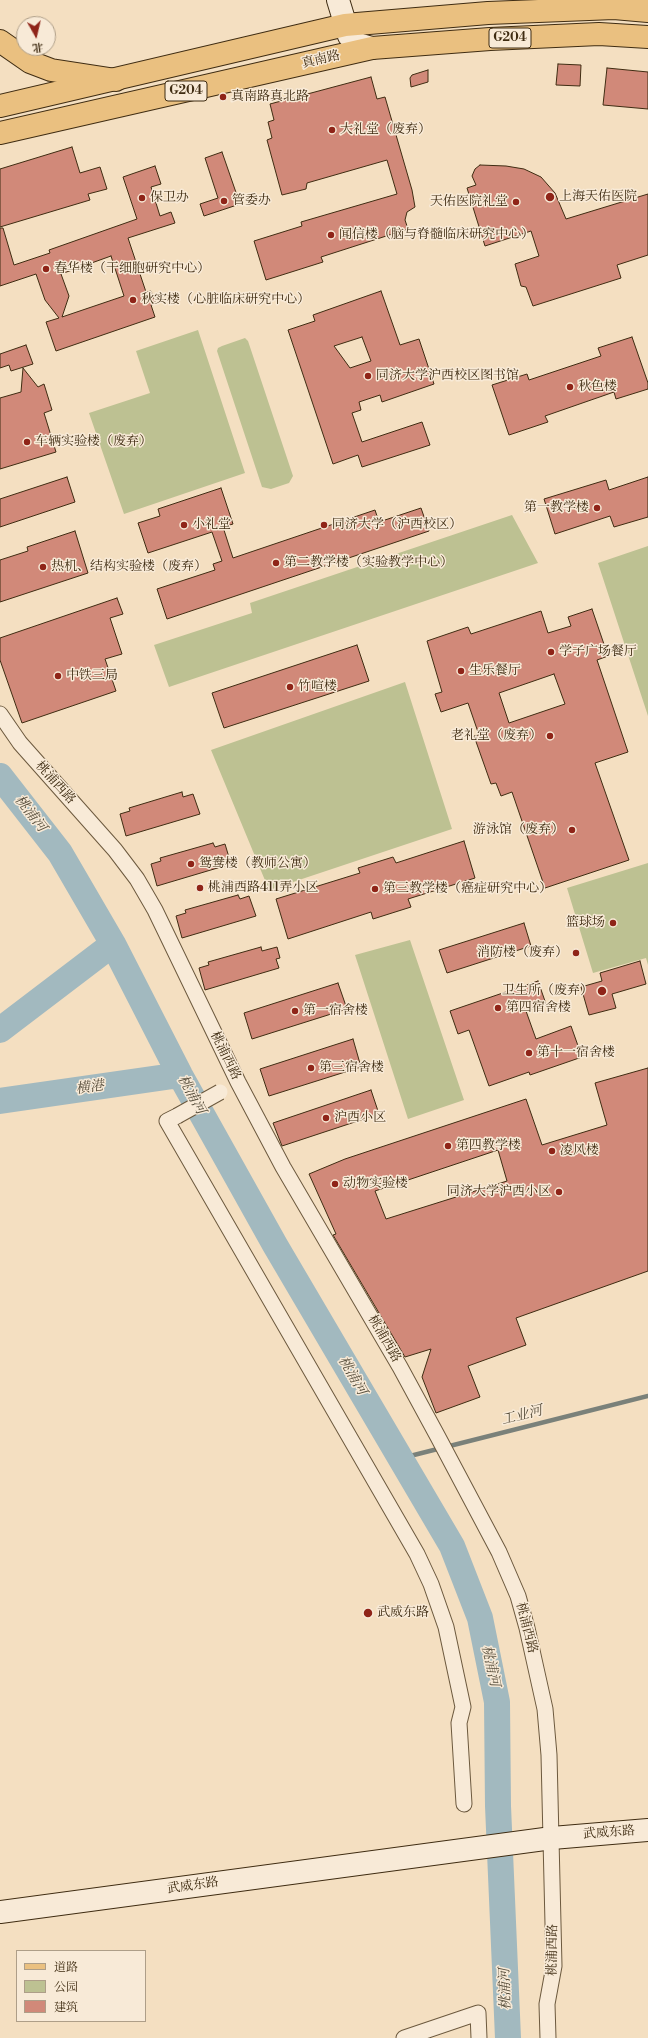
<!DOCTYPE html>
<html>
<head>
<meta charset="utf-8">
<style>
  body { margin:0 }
  #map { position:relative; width:648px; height:2038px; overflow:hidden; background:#f4dfc1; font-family:"Libre Bodoni","Noto Serif SC",serif }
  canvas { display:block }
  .legend { position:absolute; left:16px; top:1950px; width:130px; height:72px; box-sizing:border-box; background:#f8ead7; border:1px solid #ae9e88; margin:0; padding:5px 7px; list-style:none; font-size:12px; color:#3f2c12 }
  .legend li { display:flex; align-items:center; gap:8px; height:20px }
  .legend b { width:20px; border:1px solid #ae9e88 }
  .north { position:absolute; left:16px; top:16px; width:40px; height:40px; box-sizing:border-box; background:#f8ead7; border:1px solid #ae9e88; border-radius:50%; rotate:172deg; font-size:11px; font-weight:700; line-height:16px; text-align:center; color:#3f2c12 }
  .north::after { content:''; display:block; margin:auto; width:14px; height:18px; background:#8f2418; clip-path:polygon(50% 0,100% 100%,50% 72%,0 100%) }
</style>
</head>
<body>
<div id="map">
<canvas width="648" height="2038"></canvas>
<ul class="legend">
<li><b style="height:5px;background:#eac080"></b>道路</li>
<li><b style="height:11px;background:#bdc192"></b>公园</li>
<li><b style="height:11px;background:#d18979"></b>建筑</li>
</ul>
<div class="north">北</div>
</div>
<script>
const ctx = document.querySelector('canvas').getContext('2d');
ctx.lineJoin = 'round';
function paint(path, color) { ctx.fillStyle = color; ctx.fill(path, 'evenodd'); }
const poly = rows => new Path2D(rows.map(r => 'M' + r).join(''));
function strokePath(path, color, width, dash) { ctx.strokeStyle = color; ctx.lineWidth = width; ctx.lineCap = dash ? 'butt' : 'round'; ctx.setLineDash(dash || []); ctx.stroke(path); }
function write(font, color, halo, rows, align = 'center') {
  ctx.font = font + ' "Libre Bodoni","Noto Serif SC",serif'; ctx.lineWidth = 3; ctx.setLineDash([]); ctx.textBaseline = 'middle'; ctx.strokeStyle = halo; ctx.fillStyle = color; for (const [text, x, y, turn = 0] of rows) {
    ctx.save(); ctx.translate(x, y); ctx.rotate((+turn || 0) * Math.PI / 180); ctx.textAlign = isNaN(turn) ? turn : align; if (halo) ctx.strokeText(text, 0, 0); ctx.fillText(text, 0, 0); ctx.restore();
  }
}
paint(poly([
  [198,330,245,473,124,514,89,413,150,393,136,351],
  [245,338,248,341,293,476,289,483,271,489,262,487,217,351,218,348,222,346],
  [512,515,538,563,169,687,154,645,252,613,250,603],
  [648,546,648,716,598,563],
  [405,682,452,829,269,890,211,750],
  [648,863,648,965,646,958,593,973,567,888],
  [410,940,464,1100,408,1119,355,955]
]), '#bdc192');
strokePath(poly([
  [402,1458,648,1396]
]), '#7a817a', 4.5);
strokePath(poly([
  [0,776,60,853,113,944,180,1075,275,1245,452,1546,480,1618,497,1702,498,1806,508,2038],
  [0,1030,113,944],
  [0,1101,180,1075]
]), '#a2b9bf', 26);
const building = poly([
  [558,64,581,65,580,86,556,85,558,64],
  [607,68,648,72,648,109,603,105,607,68],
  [428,70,428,82,411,87,410,78,412,75,428,70],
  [371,77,377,99,385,97,412,190,415,207,407,212,405,220,408,229,321,257,323,262,266,280,254,241,302,226,301,222,397,194,387,160,307,183,306,189,282,195,267,140,272,138,268,122,274,120,270,104,371,77],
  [72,147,80,173,100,167,107,189,88,194,90,200,0,227,0,169,72,147],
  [222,152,240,204,204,216,200,204,218,198,205,158,222,152],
  [480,165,506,166,524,169,541,177,555,193,566,219,648,194,648,255,617,265,621,278,533,306,526,287,521,286,515,264,539,256,531,231,485,246,467,188,476,185,472,176,475,169,480,165],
  [155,166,161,184,151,187,160,216,171,212,175,223,128,238,146,292,151,291,156,304,151,305,155,317,56,351,46,322,59,318,45,300,36,274,0,286,0,228,3,228,14,265,50,253,49,250,137,219,123,177,155,166],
  [111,256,124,296,62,317,69,296,61,274,111,256],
  [381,291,400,345,419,339,434,384,382,402,380,395,359,402,361,410,352,413,362,442,422,422,430,445,362,467,358,455,333,464,288,330,315,321,313,315,381,291],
  [362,337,371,361,350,368,334,346,362,337],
  [632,337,648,383,648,389,616,399,614,392,545,416,548,422,509,435,492,385,527,374,529,380,601,356,598,348,632,337],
  [26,345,33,364,11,371,9,365,0,368,0,354,26,345],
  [23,368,38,387,44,384,52,410,44,413,56,452,0,469,0,398,21,392,23,368],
  [67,477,75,502,0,527,0,499,67,477],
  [648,477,648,517,614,527,610,516,555,534,544,499,606,480,609,490,648,477],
  [221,488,233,524,223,527,233,558,375,510,379,522,421,508,429,531,167,619,157,589,215,570,213,564,222,561,212,532,148,553,138,523,160,516,158,509,221,488],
  [75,531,88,573,0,602,0,560,28,551,27,547,75,531],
  [117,598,123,614,110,618,122,654,105,659,116,691,22,723,0,660,0,638,117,598],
  [592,609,608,656,597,660,628,752,595,763,629,860,545,888,512,792,501,796,496,783,491,784,474,736,479,735,468,703,441,712,435,694,442,692,427,641,468,627,471,634,541,611,548,633,571,626,568,617,592,609],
  [554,674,565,704,509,723,499,693,554,674],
  [357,645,369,681,224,728,212,693,357,645],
  [182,792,183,797,193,794,200,814,126,836,120,814,130,811,129,808,182,792],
  [464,841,475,878,408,899,411,907,373,919,371,912,288,939,276,899,360,873,358,868,393,857,396,863,464,841],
  [213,843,215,847,225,844,231,864,157,886,151,864,161,861,160,858,213,843],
  [238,895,240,899,249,896,256,916,182,938,176,916,186,913,185,910,238,895],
  [524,923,531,946,447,973,439,950,524,923],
  [261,947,262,951,277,947,280,958,276,959,279,968,205,990,199,968,209,965,208,962,261,947],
  [640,961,646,984,612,994,616,1008,589,1015,581,987,602,981,600,973,640,961],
  [538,981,546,1004,526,1011,536,1039,571,1026,582,1057,530,1075,529,1072,489,1086,469,1030,458,1034,450,1011,538,981],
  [338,983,347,1009,252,1039,244,1013,338,983],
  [353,1039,361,1067,269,1096,260,1069,353,1039],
  [648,1068,648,1271,516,1318,526,1345,468,1366,480,1397,436,1413,422,1377,431,1349,405,1357,333,1235,336,1234,309,1174,345,1159,526,1099,542,1145,607,1125,595,1083,648,1068],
  [498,1150,507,1181,386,1219,375,1191,498,1150],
  [371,1090,379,1114,282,1146,273,1123,371,1090]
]);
paint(building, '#d18979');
strokePath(building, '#3f2c12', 1);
const street = poly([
  [0,714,20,743,115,850,137,879,155,910,238,1082,283,1167,400,1367,438,1437,499,1552,518,1596,527,1628,545,1709,549,1755,554,1966,547,2004,548,2038],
  [177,1116,167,1121,417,1554,431,1584,446,1627,463,1707,459,1723,464,1804],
  [404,2038,478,2013,479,2038]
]);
const secondary = poly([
  [338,0,349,36,358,44,372,48],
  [0,1912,552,1838,648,1830]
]);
const primary = poly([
  [0,106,345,25,488,13,614,8,648,11],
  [0,133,372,48,490,39,599,34,648,37]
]);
const highway = poly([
  [0,41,30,62,51,70,116,80]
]);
strokePath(street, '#6c593e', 17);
strokePath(secondary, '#3f2c12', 24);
strokePath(primary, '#3f2c12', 24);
strokePath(highway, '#3f2c12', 24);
strokePath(street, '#f8ead7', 15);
strokePath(secondary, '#f8ead7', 22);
strokePath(primary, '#eac080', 22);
strokePath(highway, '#eac080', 22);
const streetBridge = poly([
  [177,1116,220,1092]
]);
strokePath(streetBridge, '#6c593e', 17, []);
strokePath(streetBridge, '#f8ead7', 15);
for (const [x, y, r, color] of [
  [223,97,4,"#8f2418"],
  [332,130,4,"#8f2418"],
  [550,197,5,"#8f2418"],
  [142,198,4,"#8f2418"],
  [224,201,4,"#8f2418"],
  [516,202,4,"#8f2418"],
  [331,235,4,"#8f2418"],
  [46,269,4,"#8f2418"],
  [133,300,4,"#8f2418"],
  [368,376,4,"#8f2418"],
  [570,387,4,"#8f2418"],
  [27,442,4,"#8f2418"],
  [597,508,4,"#8f2418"],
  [184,525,4,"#8f2418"],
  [324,525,4,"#8f2418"],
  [276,563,4,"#8f2418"],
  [43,567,4,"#8f2418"],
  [551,652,4,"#8f2418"],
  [461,671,4,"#8f2418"],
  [58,676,4,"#8f2418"],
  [290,687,4,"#8f2418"],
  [550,736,4,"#8f2418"],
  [572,830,4,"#8f2418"],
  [191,864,4,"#8f2418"],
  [200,888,4,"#8f2418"],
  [375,889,4,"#8f2418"],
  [613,923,4,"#8f2418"],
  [576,953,4,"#8f2418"],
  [602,991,5,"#8f2418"],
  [498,1008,4,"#8f2418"],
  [295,1011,4,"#8f2418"],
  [529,1053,4,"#8f2418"],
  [311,1068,4,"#8f2418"],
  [326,1118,4,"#8f2418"],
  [448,1146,4,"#8f2418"],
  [552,1151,4,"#8f2418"],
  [335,1184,4,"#8f2418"],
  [559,1192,4,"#8f2418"],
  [368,1613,5,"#8f2418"]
]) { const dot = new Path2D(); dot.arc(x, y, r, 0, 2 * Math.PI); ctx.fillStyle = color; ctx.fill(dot); strokePath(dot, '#f8ead7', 1.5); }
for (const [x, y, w] of [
  [510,38,42],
  [186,91,42]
]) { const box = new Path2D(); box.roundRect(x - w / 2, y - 10, w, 20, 3); ctx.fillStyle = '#f8ead7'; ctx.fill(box); strokePath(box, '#3f2c12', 1); }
write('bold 12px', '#3f2c12', null, [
  ["G204",510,38],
  ["G204",186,91]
]);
write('13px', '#3f2c12', '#f8ead7', [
  ["真南路",321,60,-13],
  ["桃浦西路",55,783,48],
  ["桃浦西路",225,1056,64],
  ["桃浦西路",384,1339,60],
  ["桃浦西路",526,1628,76],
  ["武威东路",609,1833,-4],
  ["武威东路",193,1886,-8],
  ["桃浦西路",553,1950,-89]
]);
write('13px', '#3f2c12', '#f8ead7', [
  ["真南路真北路",231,97],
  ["大礼堂（废弃）",340,130],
  ["上海天佑医院",559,197],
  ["保卫办",150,198],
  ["管委办",232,201],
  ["天佑医院礼堂",508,202,"right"],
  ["闻信楼（脑与脊髓临床研究中心）",339,235],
  ["春华楼（干细胞研究中心）",54,269],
  ["秋实楼（心脏临床研究中心）",141,300],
  ["同济大学沪西校区图书馆",376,376],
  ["秋色楼",578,387],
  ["车辆实验楼（废弃）",35,442],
  ["第一教学楼",589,508,"right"],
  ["小礼堂",192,525],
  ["同济大学（沪西校区）",332,525],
  ["第二教学楼（实验教学中心）",284,563],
  ["热机、结构实验楼（废弃）",51,567],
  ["学子广场餐厅",559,652],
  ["生乐餐厅",469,671],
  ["中铁三局",66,676],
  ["竹喧楼",298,687],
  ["老礼堂（废弃）",542,736,"right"],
  ["游泳馆（废弃）",564,830,"right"],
  ["鸳鸯楼（教师公寓）",199,864],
  ["桃浦西路411弄小区",208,888],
  ["第三教学楼（癌症研究中心）",383,889],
  ["篮球场",605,923,"right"],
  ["消防楼（废弃）",568,953,"right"],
  ["卫生所（废弃）",593,991,"right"],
  ["第四宿舍楼",506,1008],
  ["第一宿舍楼",303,1011],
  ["第十一宿舍楼",537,1053],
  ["第三宿舍楼",319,1068],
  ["沪西小区",334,1118],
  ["第四教学楼",456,1146],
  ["凌风楼",560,1151],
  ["动物实验楼",343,1184],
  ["同济大学沪西小区",551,1192,"right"],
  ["武威东路",377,1613]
], 'left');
write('italic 14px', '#584f3d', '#f8ead7', [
  ["桃浦河",30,814,52],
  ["横港",90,1088,-8],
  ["桃浦河",191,1095,61],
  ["桃浦河",352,1376,60],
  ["工业河",522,1416,-14],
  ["桃浦河",490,1666,78],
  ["桃浦河",506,1989,-92]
]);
</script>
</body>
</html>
